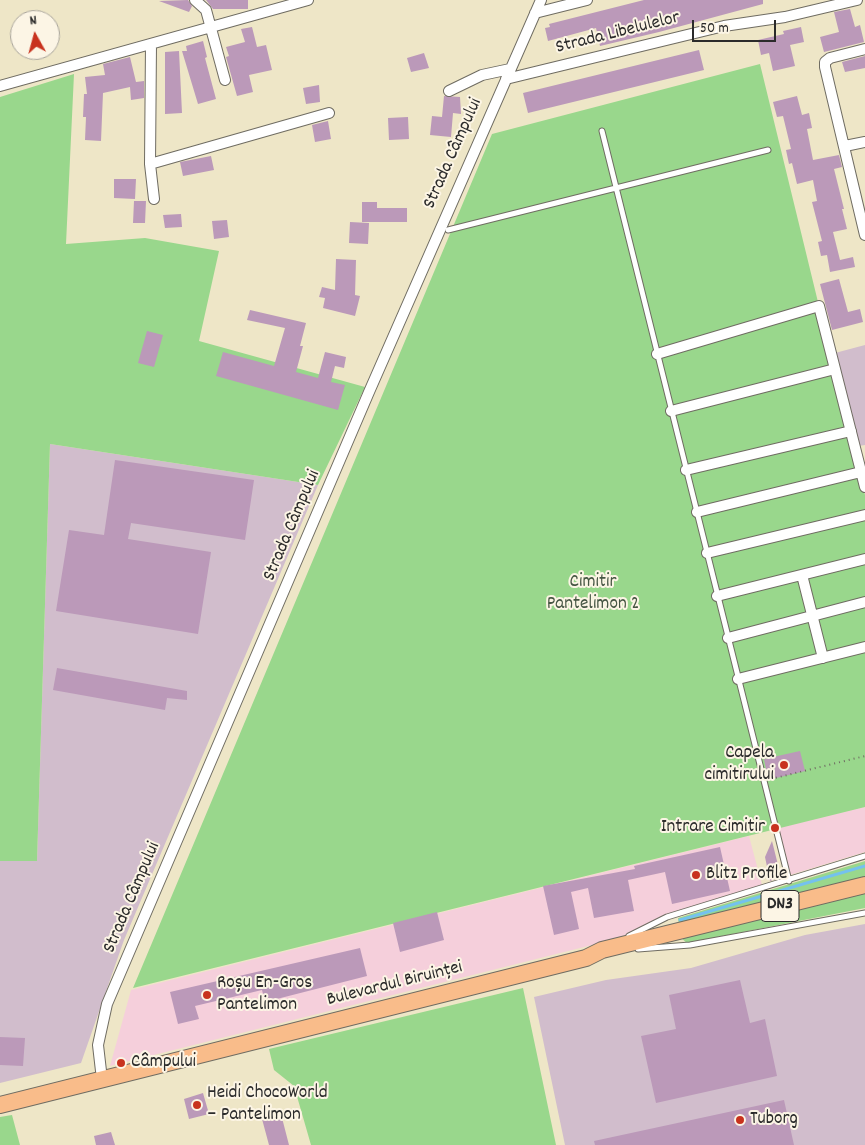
<!DOCTYPE html>
<html>
<head>
<meta charset="utf-8">
<style>
  body { margin:0 }
  #map { position:relative; width:865px; height:1145px; overflow:hidden; background:#eee6c7; font-family:Dekko,sans-serif }
  canvas { display:block }
  .north { position:absolute; left:10px; top:10px; width:50px; height:50px; box-sizing:border-box; background:#fcf5e5; border:1px solid #a8a49b; border-radius:50%; rotate:353deg; font-size:14px; font-weight:700; line-height:20px; text-align:center; color:#2b2b2b }
  .north::after { content:''; display:block; margin:auto; width:18px; height:22px; background:#c8321e; clip-path:polygon(50% 0,100% 100%,50% 72%,0 100%) }
  .scale { position:absolute; left:692px; top:20px; width:84px; height:22px; box-sizing:border-box; border:2px solid #2b2b2b; border-top:0; padding-left:6px; font-size:15px; line-height:18px; white-space:nowrap; color:#2b2b2b; -webkit-text-stroke:4px #fcf5e5; paint-order:stroke }
</style>
</head>
<body>
<div id="map">
<canvas width="865" height="1145"></canvas>
<div class="north">N</div>
<div class="scale">50 m</div>
</div>
<script>
const ctx = document.querySelector('canvas').getContext('2d');
ctx.lineJoin = 'round';
function paint(path, color) { ctx.fillStyle = color; ctx.fill(path, 'evenodd'); }
const poly = rows => new Path2D(rows.map(r => 'M' + r).join(''));
function strokePath(path, color, width, dash) { ctx.strokeStyle = color; ctx.lineWidth = width; ctx.lineCap = dash ? 'butt' : 'round'; ctx.setLineDash(dash || []); ctx.stroke(path); }
function write(font, color, halo, rows, align = 'center') {
  ctx.font = font + ' Dekko,sans-serif'; ctx.lineWidth = 4; ctx.setLineDash([]); ctx.textBaseline = 'middle'; ctx.strokeStyle = halo; ctx.fillStyle = color; for (const [text, x, y, turn = 0] of rows) {
    ctx.save(); ctx.translate(x, y); ctx.rotate((+turn || 0) * Math.PI / 180); ctx.textAlign = isNaN(turn) ? turn : align; if (halo) ctx.strokeText(text, 0, 0); ctx.fillText(text, 0, 0); ctx.restore();
  }
}
paint(poly([
  [865,807,865,852,790,875,778,828],
  [749,836,762,885,670,913,620,938,110,1066,131,990]
]), '#f5cfdb');
paint(poly([
  [865,345,865,445,858,446,835,353],
  [50,444,318,485,124,940,81,1063,0,1083,0,861,37,861],
  [865,924,865,1145,565,1145,534,997,606,980,691,968,805,935]
]), '#d1bdcc');
paint(poly([
  [760,64,865,495,865,807,133,988,492,134],
  [74,74,66,244,145,238,219,251,199,341,365,387,318,485,50,444,37,861,0,861,0,97],
  [865,861,865,908,687,943,681,938,678,918],
  [523,988,556,1145,311,1145,294,1086,274,1070,269,1049],
  [12,1115,20,1145,0,1145,0,1117]
]), '#99d78c');
strokePath(poly([
  [680,920,865,866]
]), '#74c1ee', 3);
paint(poly([
  [188,0,192,6,189,12,159,1],
  [206,0,248,0,248,9,213,9],
  [644,0,763,0,763,4,659,32,600,46,596,28,548,41,545,28,550,27,549,24],
  [850,9,855,27,860,25,864,42,824,52,820,37,839,32,834,12],
  [252,27,257,47,266,45,272,70,249,75,253,92,237,96,226,57,229,56,226,47,245,42,241,29],
  [801,27,804,42,790,45,795,66,773,71,769,53,761,55,758,40,784,34,783,31],
  [203,41,207,57,205,58,216,99,198,104,182,51,187,51,186,46],
  [699,50,704,70,528,113,523,93],
  [179,51,182,113,165,114,165,52],
  [424,53,429,68,411,72,407,58],
  [865,56,865,68,845,72,842,62],
  [130,57,136,82,144,81,144,98,131,100,130,87,103,93,101,141,85,140,86,117,83,117,84,94,87,94,85,77,105,75,103,64],
  [319,85,320,102,306,104,303,88],
  [444,96,460,97,461,114,453,113,451,137,430,135,432,116,442,117],
  [797,96,802,115,809,113,812,128,807,129,813,160,839,155,842,167,834,169,844,209,842,209,847,229,833,232,840,260,853,257,855,267,830,272,827,255,821,256,818,242,822,241,812,202,817,201,813,180,797,184,792,163,789,164,786,150,791,149,783,116,777,117,773,102],
  [408,117,409,139,389,140,388,118],
  [328,121,331,139,315,142,312,125],
  [211,156,214,170,183,176,180,162],
  [114,179,136,179,135,199,114,198],
  [134,201,146,201,145,223,133,223],
  [362,202,377,202,377,208,407,208,407,222,362,222],
  [181,214,182,227,165,228,163,215],
  [227,220,229,237,214,239,212,221],
  [350,222,369,223,368,244,349,243],
  [336,259,356,260,355,295,360,296,355,316,323,308,325,298,319,297,322,287,335,290],
  [839,279,848,312,860,309,863,322,832,330,820,284],
  [250,310,306,323,300,346,303,346,296,372,318,378,325,352,346,357,344,368,335,366,331,382,345,385,338,410,216,376,223,352,274,366,285,328,247,320],
  [147,331,163,335,154,367,138,363],
  [115,460,254,480,245,540,131,523,128,539,211,552,198,634,56,611,69,530,104,535],
  [57,668,187,691,187,700,167,698,165,710,53,690],
  [800,751,805,771,768,780,764,759],
  [772,841,781,877,770,881,765,857],
  [720,847,730,891,672,904,665,872,628,880,634,911,594,918,588,888,571,892,579,929,554,935,543,886,635,869,634,866],
  [437,912,444,940,400,952,393,923],
  [360,948,367,976,265,1002,262,990,195,1006,199,1019,178,1024,170,992],
  [740,980,750,1023,765,1019,777,1076,656,1103,641,1036,676,1029,669,995],
  [0,1037,25,1038,23,1066,0,1065],
  [203,1093,209,1114,189,1119,184,1099],
  [784,1100,794,1145,595,1145,594,1141],
  [281,1114,289,1145,269,1145,262,1119],
  [111,1132,115,1145,96,1145,94,1136]
]), '#bb99b9');
const lane = poly([
  [602,131,789,881],
  [448,230,768,150],
  [629,936,667,917,865,856],
  [638,949,690,945,865,913]
]);
const street = poly([
  [195,0,206,10,225,80],
  [535,13,587,0],
  [151,44,150,164,154,199],
  [865,49,830,58,825,62,825,67,865,235],
  [506,79,724,26,785,17,857,0],
  [0,86,308,0],
  [449,91,482,75,510,69],
  [845,146,865,142],
  [150,164,329,113],
  [657,354,819,306,865,487],
  [671,411,835,369],
  [686,470,851,431],
  [697,512,861,472],
  [707,553,865,515],
  [802,575,823,658],
  [717,596,865,559],
  [728,638,865,602],
  [738,679,865,647],
  [101,1071,98,1045,107,1004,369,392,541,0]
]);
const primary = poly([
  [0,1105,586,958,602,950,865,885]
]);
strokePath(lane, '#6f6c62', 7);
strokePath(street, '#6f6c62', 12);
strokePath(primary, '#6f6c62', 18);
strokePath(poly([
  [771,779,865,756]
]), '#6f6c62', 2, [1, 4]);
strokePath(lane, '#fff', 5);
strokePath(street, '#fff', 10);
strokePath(primary, '#f9bc8a', 16);
for (const [x, y, r, color] of [
  [784,765,5,"#c8321e"],
  [775,828,5,"#c8321e"],
  [696,875,5,"#c8321e"],
  [207,995,5,"#c8321e"],
  [121,1063,5,"#c8321e"],
  [197,1105,5,"#c8321e"],
  [740,1120,5,"#c8321e"]
]) { const dot = new Path2D(); dot.arc(x, y, r, 0, 2 * Math.PI); ctx.fillStyle = color; ctx.fill(dot); strokePath(dot, '#fcf5e5', 2); }
for (const [x, y, w] of [
  [780,906,38]
]) { const box = new Path2D(); box.roundRect(x - w / 2, y - 15.5, w, 31, 4); ctx.fillStyle = '#fcf5e5'; ctx.fill(box); strokePath(box, '#2b2b2b', 1); }
write('bold 18px', '#2b2b2b', null, [
  ["DN3",780,906]
]);
write('19px', '#2b2b2b', '#fcf5e5', [
  ["Strada Libelulelor",618,34,-14],
  ["Strada Câmpului",454,154,-66],
  ["Strada Câmpului",293,526,-67],
  ["Strada Câmpului",133,898,-67],
  ["Bulevardul Biruinței",395,985,-14]
]);
write('19px', '#465643', '#fcf5e5', [
  ["Cimitir",593,583],
  ["Pantelimon 2",593,605]
]);
write('19px', '#2b2b2b', '#fcf5e5', [
  ["Capela",774,754,"right"],
  ["cimitirului",774,776,"right"],
  ["Intrare Cimitir",765,828,"right"],
  ["Blitz Profile",706,875],
  ["Roșu En-Gros",217,984],
  ["Pantelimon",217,1006],
  ["Câmpului",131,1063],
  ["Heidi ChocoWorld",207,1094],
  ["– Pantelimon",207,1116],
  ["Tuborg",750,1120]
], 'left');
</script>
</body>
</html>
